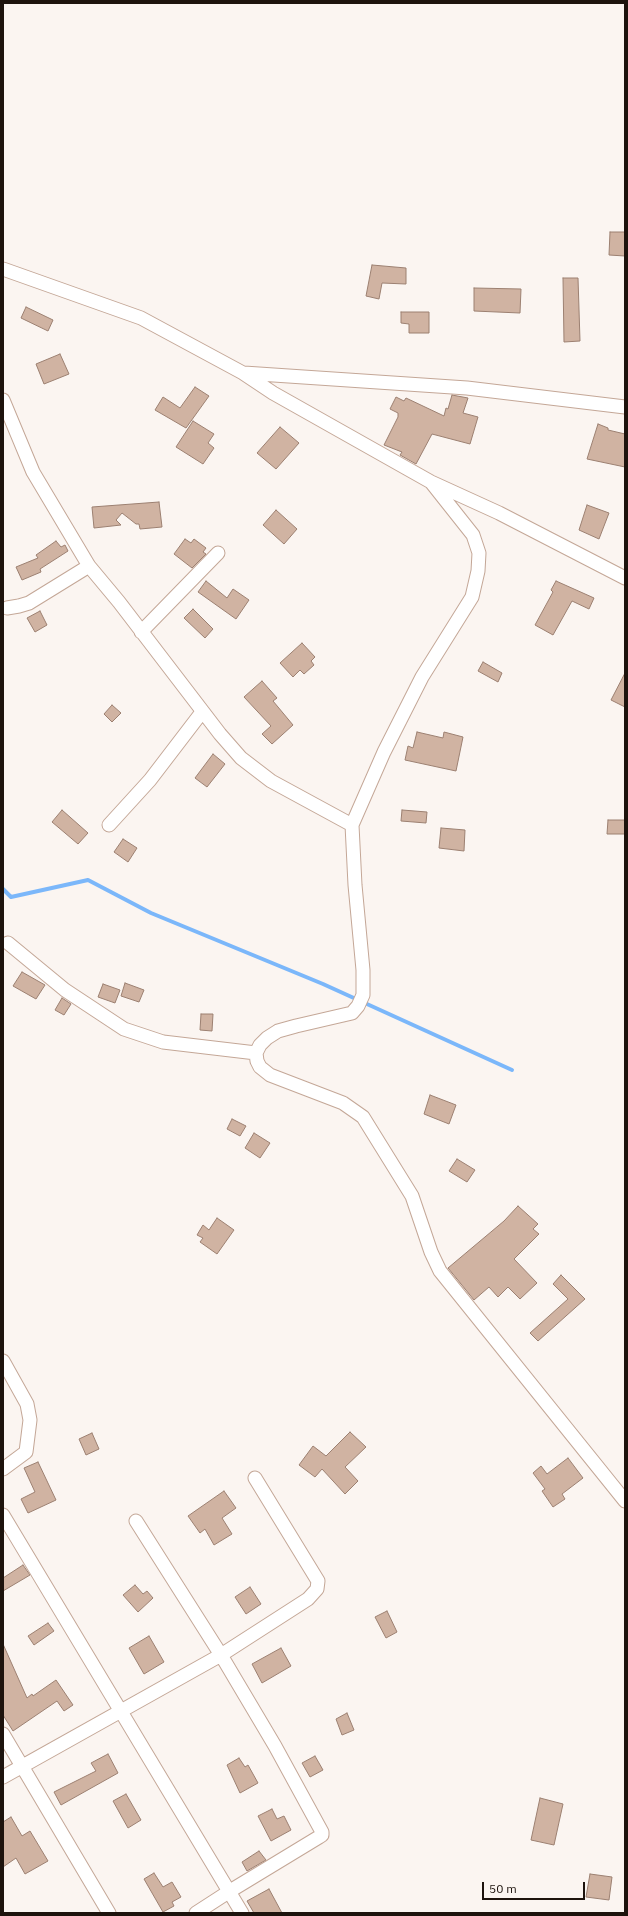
<!DOCTYPE html>
<html>
<head>
<meta charset="utf-8">
<style>
  body { margin:0 }
  #map { position:relative; width:628px; height:1916px; overflow:hidden; background:#fbf5f1; font-family:"IBM Plex Sans",sans-serif }
  canvas { display:block }
  .frame { position:absolute; inset:0; border:4px solid #1d130d; pointer-events:none }
  .scale { position:absolute; left:482px; top:1882px; width:103px; height:18px; box-sizing:border-box; border:2px solid #1d130d; border-top:0; padding-left:5px; font-size:12px; line-height:14px; white-space:nowrap; color:#1d130d; -webkit-text-stroke:3px #fbf5f1; paint-order:stroke }
</style>
</head>
<body>
<div id="map">
<canvas width="628" height="1916"></canvas>
<div class="frame"></div>
<div class="scale">50 m</div>
</div>
<script>
const ctx = document.querySelector('canvas').getContext('2d');
ctx.lineJoin = 'round';
const poly = rows => new Path2D(rows.map(r => 'M' + r).join(''));
function strokePath(path, color, width, dash) { ctx.strokeStyle = color; ctx.lineWidth = width; ctx.lineCap = dash ? 'butt' : 'round'; ctx.setLineDash(dash || []); ctx.stroke(path); }
function paint(path, color) { ctx.fillStyle = color; ctx.fill(path, 'evenodd'); }
strokePath(poly([
  [3,889,11,897,88,880,151,913,323,984,512,1070]
]), '#7bb7fa', 4);
const building = poly([
  [610,232,625,232,625,256,609,255,610,232],
  [372,265,406,268,406,284,382,283,379,299,366,296,372,265],
  [563,278,578,278,580,341,564,342,563,278],
  [474,288,521,289,520,313,474,311,474,288],
  [26,307,53,320,48,331,21,318,26,307],
  [401,312,429,312,429,333,409,333,409,324,401,323,401,312],
  [60,354,69,374,44,384,36,364,60,354],
  [195,387,209,396,186,428,155,410,163,397,180,408,195,387],
  [452,395,468,398,463,413,478,417,470,444,432,434,416,464,400,455,402,452,384,445,398,417,398,413,390,409,396,397,404,401,406,398,444,416,446,408,448,409,452,395],
  [193,421,214,434,208,443,214,448,203,464,176,447,193,421],
  [598,424,608,428,608,430,625,434,625,467,587,459,598,424],
  [280,427,299,443,276,469,257,453,280,427],
  [159,502,162,527,140,529,139,524,136,524,122,513,116,520,121,525,94,528,92,507,159,502],
  [587,505,609,513,599,539,579,530,587,505],
  [276,510,297,529,284,544,263,525,276,510],
  [185,539,191,543,194,539,206,548,203,552,206,554,192,568,174,554,185,539],
  [56,541,61,547,65,545,68,551,40,569,41,572,22,580,16,567,38,558,36,555,56,541],
  [206,581,227,598,233,589,249,600,236,619,198,592,206,581],
  [556,581,594,598,589,609,572,601,553,635,535,625,553,592,551,590,556,581],
  [193,609,213,629,205,638,184,618,193,609],
  [40,611,47,625,35,632,27,618,40,611],
  [302,643,315,657,311,661,314,665,304,674,300,670,293,677,280,663,302,643],
  [483,662,502,673,498,682,478,671,483,662],
  [625,673,625,707,611,700,625,673],
  [262,681,277,698,273,701,293,725,272,744,262,734,271,726,244,697,262,681],
  [112,705,121,713,112,722,104,714,112,705],
  [417,732,443,738,444,732,463,737,456,771,405,760,408,746,413,748,417,732],
  [213,754,225,764,207,787,195,778,213,754],
  [62,810,88,833,78,844,52,822,62,810],
  [402,810,427,812,426,823,401,821,402,810],
  [608,820,625,820,625,834,607,834,608,820],
  [441,828,465,830,464,851,439,848,441,828],
  [123,839,137,848,128,862,114,852,123,839],
  [22,972,45,985,36,999,13,986,22,972],
  [125,983,144,990,139,1002,121,996,125,983],
  [103,984,120,990,115,1003,98,997,103,984],
  [62,998,71,1004,64,1015,55,1010,62,998],
  [201,1014,213,1014,212,1031,200,1030,201,1014],
  [430,1095,456,1105,449,1124,424,1114,430,1095],
  [232,1119,246,1126,240,1136,227,1129,232,1119],
  [254,1133,270,1143,260,1158,245,1148,254,1133],
  [457,1159,475,1170,467,1182,449,1171,457,1159],
  [518,1206,538,1224,533,1229,539,1234,514,1259,537,1283,520,1299,508,1287,498,1297,489,1287,474,1300,448,1268,504,1221,518,1206],
  [217,1218,234,1230,217,1254,200,1242,203,1238,197,1235,203,1225,209,1230,217,1218],
  [561,1275,585,1299,538,1341,530,1333,568,1299,553,1284,561,1275],
  [350,1432,366,1447,345,1467,358,1481,345,1494,322,1469,315,1477,299,1465,313,1446,326,1456,350,1432],
  [92,1433,99,1449,86,1455,79,1439,92,1433],
  [568,1458,583,1478,562,1494,565,1499,553,1507,542,1491,545,1489,533,1473,541,1466,547,1474,568,1458],
  [38,1462,56,1500,28,1513,21,1499,35,1492,24,1468,38,1462],
  [224,1491,236,1508,222,1518,232,1534,214,1545,205,1529,200,1533,188,1516,224,1491],
  [23,1565,30,1575,3,1591,3,1578,23,1565],
  [135,1585,143,1594,147,1591,153,1598,138,1612,123,1595,135,1585],
  [250,1587,261,1604,246,1614,235,1597,250,1587],
  [387,1611,397,1632,386,1638,375,1617,387,1611],
  [48,1623,54,1631,34,1645,28,1636,48,1623],
  [149,1636,164,1662,144,1674,129,1648,149,1636],
  [3,1644,27,1698,32,1694,33,1696,56,1680,73,1705,64,1711,57,1701,13,1731,3,1715,3,1644],
  [281,1648,291,1666,262,1683,252,1664,281,1648],
  [347,1713,354,1730,342,1735,336,1719,347,1713],
  [108,1754,118,1773,61,1805,54,1792,96,1771,91,1763,108,1754],
  [315,1756,323,1770,310,1777,302,1763,315,1756],
  [239,1758,245,1767,248,1765,258,1783,240,1793,227,1765,239,1758],
  [126,1794,141,1820,128,1828,113,1801,126,1794],
  [540,1798,563,1804,554,1845,531,1840,540,1798],
  [272,1809,277,1819,284,1816,291,1830,271,1841,258,1816,272,1809],
  [11,1817,22,1836,30,1831,48,1861,25,1874,16,1858,3,1867,3,1822,11,1817],
  [259,1851,266,1860,247,1871,242,1862,259,1851],
  [154,1873,163,1887,172,1882,181,1897,172,1902,174,1906,163,1912,144,1879,154,1873],
  [590,1874,612,1877,609,1900,586,1897,590,1874],
  [269,1889,282,1913,254,1913,247,1901,269,1889]
]);
paint(building, '#d0b3a2');
strokePath(building, '#9c8071', 1);
const minor = poly([
  [3,269,141,318,243,373,273,393,431,482,499,513,625,578],
  [244,373,467,388,625,407],
  [3,400,33,472,89,566,119,602,220,734,241,758,271,781,352,825],
  [431,482,473,535,479,553,478,571,472,597,422,677,384,752,352,825,355,885,363,970,363,995,358,1006,352,1013,296,1026,278,1031,267,1038,260,1045,256,1053,257,1061,260,1067,270,1075,343,1103,363,1117,412,1196,431,1252,440,1271,625,1501],
  [7,608,19,606,29,603,89,566],
  [141,632,218,553],
  [109,825,150,780,202,712],
  [8,943,65,990,124,1029,163,1042,256,1053],
  [3,1361,27,1404,30,1420,26,1452,3,1469],
  [3,1515,242,1913],
  [136,1521,221,1655,275,1746,322,1832,322,1835,319,1837,230,1891,196,1913],
  [3,1734,109,1913],
  [3,1777,221,1655,308,1599,317,1589,318,1581,255,1478]
]);
strokePath(minor, '#c4a797', 15);
strokePath(minor, '#fff', 13);
</script>
</body>
</html>
